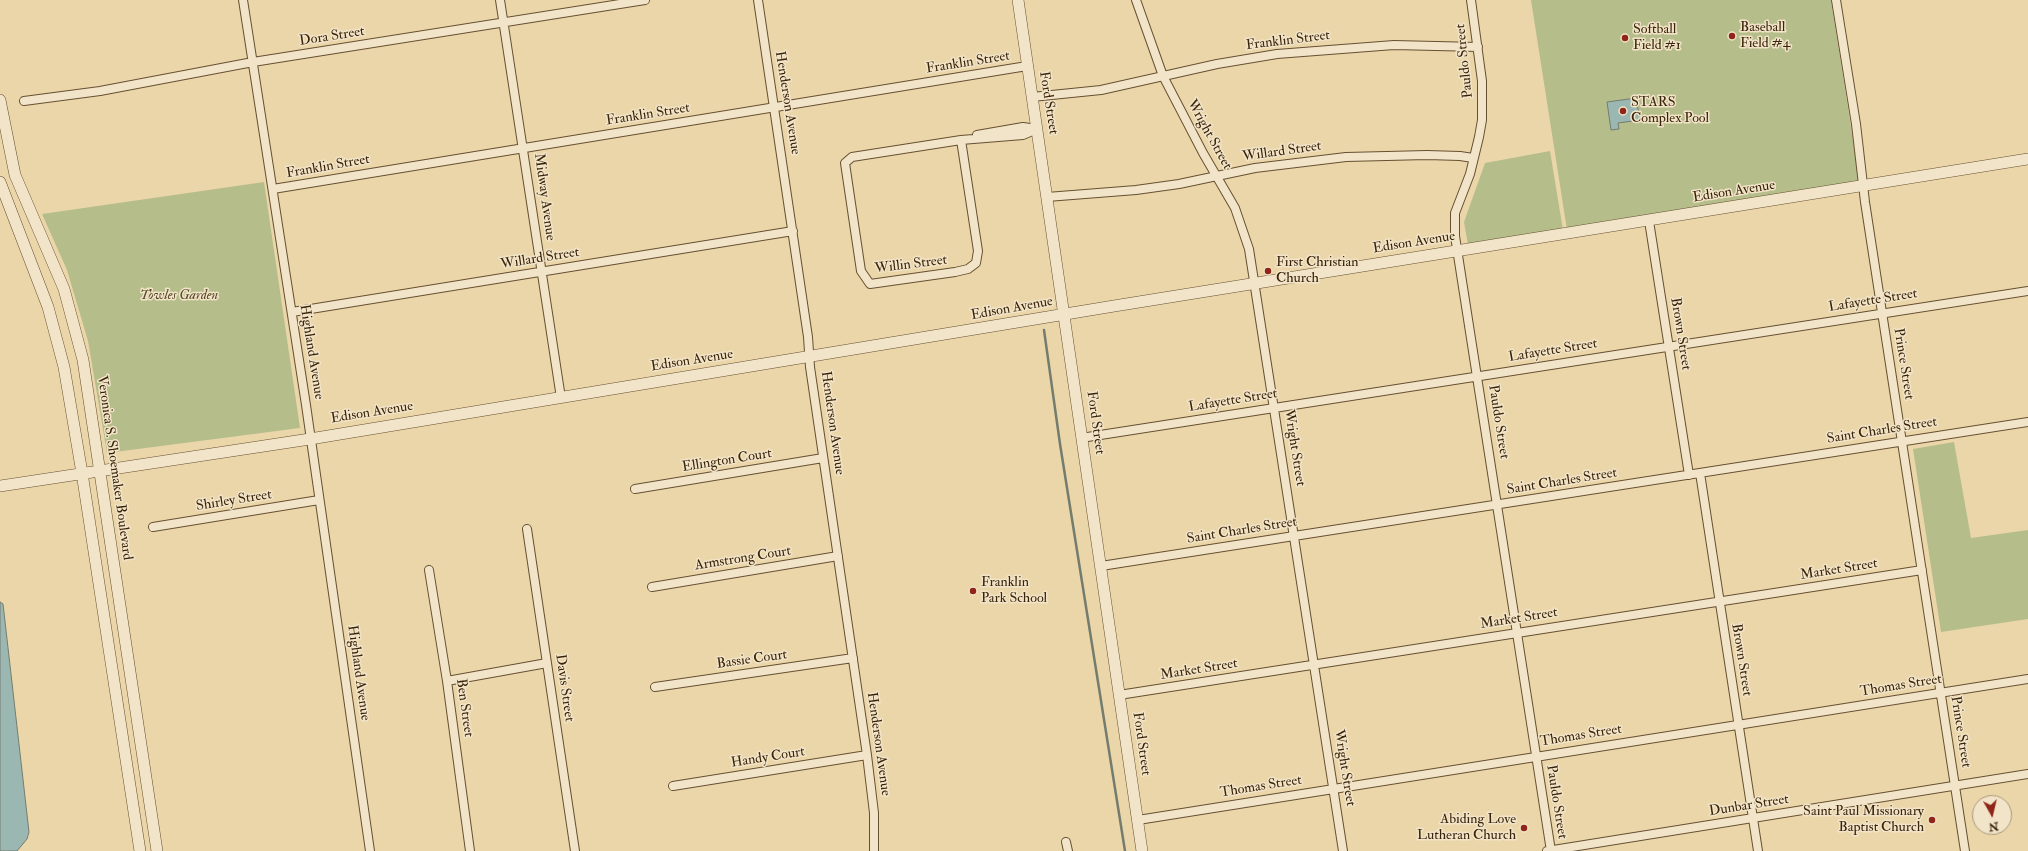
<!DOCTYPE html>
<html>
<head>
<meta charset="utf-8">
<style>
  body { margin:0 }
  #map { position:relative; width:2028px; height:851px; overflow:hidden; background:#ebd6aa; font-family:"IM FELL Double Pica",serif }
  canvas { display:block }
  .north { position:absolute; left:1972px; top:795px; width:40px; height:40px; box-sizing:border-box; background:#f2e4c8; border:1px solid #a8977c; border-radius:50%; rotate:172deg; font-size:11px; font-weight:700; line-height:16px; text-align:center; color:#392309 }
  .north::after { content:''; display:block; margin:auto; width:14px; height:18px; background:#8f2418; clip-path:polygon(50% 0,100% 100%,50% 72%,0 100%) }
</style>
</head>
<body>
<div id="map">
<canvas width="2028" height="851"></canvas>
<div class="north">N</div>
</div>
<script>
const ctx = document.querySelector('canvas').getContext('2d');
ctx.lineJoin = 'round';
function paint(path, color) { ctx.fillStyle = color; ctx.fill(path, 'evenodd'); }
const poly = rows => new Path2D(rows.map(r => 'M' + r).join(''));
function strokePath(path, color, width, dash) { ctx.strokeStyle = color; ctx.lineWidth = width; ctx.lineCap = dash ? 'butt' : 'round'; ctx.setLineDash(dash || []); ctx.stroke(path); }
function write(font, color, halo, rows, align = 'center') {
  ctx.font = font + ' "IM FELL Double Pica",serif'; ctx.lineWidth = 3; ctx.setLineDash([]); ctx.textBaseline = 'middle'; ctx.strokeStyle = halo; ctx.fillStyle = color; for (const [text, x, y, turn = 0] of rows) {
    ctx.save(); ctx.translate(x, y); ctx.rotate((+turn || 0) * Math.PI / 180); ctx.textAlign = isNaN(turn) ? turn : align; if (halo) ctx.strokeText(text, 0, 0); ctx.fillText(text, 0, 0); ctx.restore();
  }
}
paint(poly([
  [1531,0,1831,0,1860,184,1567,230],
  [1550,151,1563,230,1468,245,1464,222,1485,163],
  [264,182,300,428,107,453,88,341,67,270,42,214],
  [1954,442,1971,538,2028,530,2028,619,1941,632,1913,449]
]), '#b5be8a');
const water = poly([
  [1636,98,1640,120,1618,123,1619,129,1611,130,1607,102,1636,98],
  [0,602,3,604,29,832,27,839,17,851,0,851,0,602]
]);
paint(water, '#9bb7b2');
strokePath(water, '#747c6e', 1);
strokePath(poly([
  [1044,330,1060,444,1125,851]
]), '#747c6e', 2.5);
const minor = poly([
  [243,0,306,405,370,851],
  [500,0,561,398],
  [758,0,808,337,810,367,867,755,874,813,874,851],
  [1136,0,1163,76,1203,153,1235,208,1249,249,1343,851],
  [1471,0,1482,81,1482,120,1479,137,1470,174,1455,213,1455,236,1551,851],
  [1836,0,1856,124,1865,202,1965,851],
  [1032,97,1101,90,1217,64,1277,54,1394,45,1478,47],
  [24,101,100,91,253,62,645,0],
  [977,135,1023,127,1037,129],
  [961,140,978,251,976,263,968,269,955,272,870,284,861,271,845,163,852,157,961,140],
  [961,140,1023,135,1037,129],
  [273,189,1027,66],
  [1047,197,1136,190,1179,184,1255,168,1346,157,1427,155,1460,156,1473,158],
  [1649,221,1689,475],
  [292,312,793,231],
  [1081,438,2028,291],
  [1700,473,1758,851],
  [635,489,823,458],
  [153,527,319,500],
  [527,529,575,851],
  [1101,566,2028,422],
  [429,570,447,681,470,851],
  [652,587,838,556],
  [447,681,547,663],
  [655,687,853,658],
  [1119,695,1922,570],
  [673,786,867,755],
  [1138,820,2028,679],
  [1066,842,1068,851],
  [1547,851,2028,774]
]);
const tertiary = poly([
  [1018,0,1142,851],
  [0,100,15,175,64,289,83,360,157,851],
  [0,182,48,307,64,367,82,473,140,851],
  [0,486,310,439,1114,306,2028,159]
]);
strokePath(minor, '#665031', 10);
strokePath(tertiary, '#665031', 12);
strokePath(minor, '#f2e4c8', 8);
strokePath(tertiary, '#f2e4c8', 11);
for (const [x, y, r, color] of [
  [1732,36,4,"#8f2418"],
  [1625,38,4,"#8f2418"],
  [1623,111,4,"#8f2418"],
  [1268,271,4,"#8f2418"],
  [973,591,4,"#8f2418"],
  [1932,820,4,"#8f2418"],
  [1524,828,4,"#8f2418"]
]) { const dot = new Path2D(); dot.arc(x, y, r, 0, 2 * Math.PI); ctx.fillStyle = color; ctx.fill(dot); strokePath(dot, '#f2e4c8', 1.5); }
write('14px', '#392309', '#f2e4c8', [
  ["Baseball",1740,28],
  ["Field #4",1740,44],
  ["Softball",1633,30],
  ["Field #1",1633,46],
  ["STARS",1631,103],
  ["Complex Pool",1631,119],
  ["First Christian",1276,263],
  ["Church",1276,279],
  ["Franklin",981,583],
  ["Park School",981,599],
  ["Saint Paul Missionary",1924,812,"right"],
  ["Baptist Church",1924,828,"right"],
  ["Abiding Love",1516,820,"right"],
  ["Lutheran Church",1516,836,"right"]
], 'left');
write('14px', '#392309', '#f2e4c8', [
  ["Dora Street",332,37,-9],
  ["Franklin Street",1288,41,-7],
  ["Pauldo Street",1465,61,-96],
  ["Franklin Street",968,63,-9],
  ["Henderson Avenue",787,103,81],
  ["Ford Street",1048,103,81],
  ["Franklin Street",648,115,-9],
  ["Wright Street",1209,135,61],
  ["Willard Street",1282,152,-8],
  ["Franklin Street",328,167,-10],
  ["Edison Avenue",1734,192,-9],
  ["Midway Avenue",544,197,82],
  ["Edison Avenue",1414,243,-9],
  ["Willard Street",540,259,-9],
  ["Willin Street",911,265,-7],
  ["Lafayette Street",1873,301,-9],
  ["Edison Avenue",1012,309,-10],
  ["Brown Street",1680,334,81],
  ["Lafayette Street",1553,351,-9],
  ["Highland Avenue",311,352,81],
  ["Edison Avenue",692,361,-9],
  ["Prince Street",1903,364,81],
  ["Lafayette Street",1233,401,-9],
  ["Edison Avenue",372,413,-9],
  ["Pauldo Street",1498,422,81],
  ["Henderson Avenue",832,423,82],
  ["Ford Street",1095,423,82],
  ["Saint Charles Street",1882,431,-9],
  ["Wright Street",1294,448,81],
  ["Ellington Court",727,461,-9],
  ["Veronica S. Shoemaker Boulevard",114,468,82],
  ["Saint Charles Street",1562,482,-9],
  ["Shirley Street",234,501,-9],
  ["Saint Charles Street",1242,531,-9],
  ["Armstrong Court",743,559,-9],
  ["Market Street",1839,570,-9],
  ["Market Street",1519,619,-9],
  ["Bassie Court",752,660,-8],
  ["Brown Street",1741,660,81],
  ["Market Street",1199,670,-9],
  ["Highland Avenue",358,673,82],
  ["Thomas Street",1901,686,-9],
  ["Davis Street",564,688,82],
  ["Ben Street",464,708,82],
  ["Prince Street",1960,732,81],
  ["Thomas Street",1581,736,-9],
  ["Henderson Avenue",878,744,82],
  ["Ford Street",1141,744,82],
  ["Handy Court",768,758,-9],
  ["Wright Street",1344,768,81],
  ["Thomas Street",1261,787,-9],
  ["Pauldo Street",1556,802,81],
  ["Dunbar Street",1749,806,-9]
]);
write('italic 14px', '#584a29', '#f2e4c8', [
  ["Towles Garden",179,296]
]);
</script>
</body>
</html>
